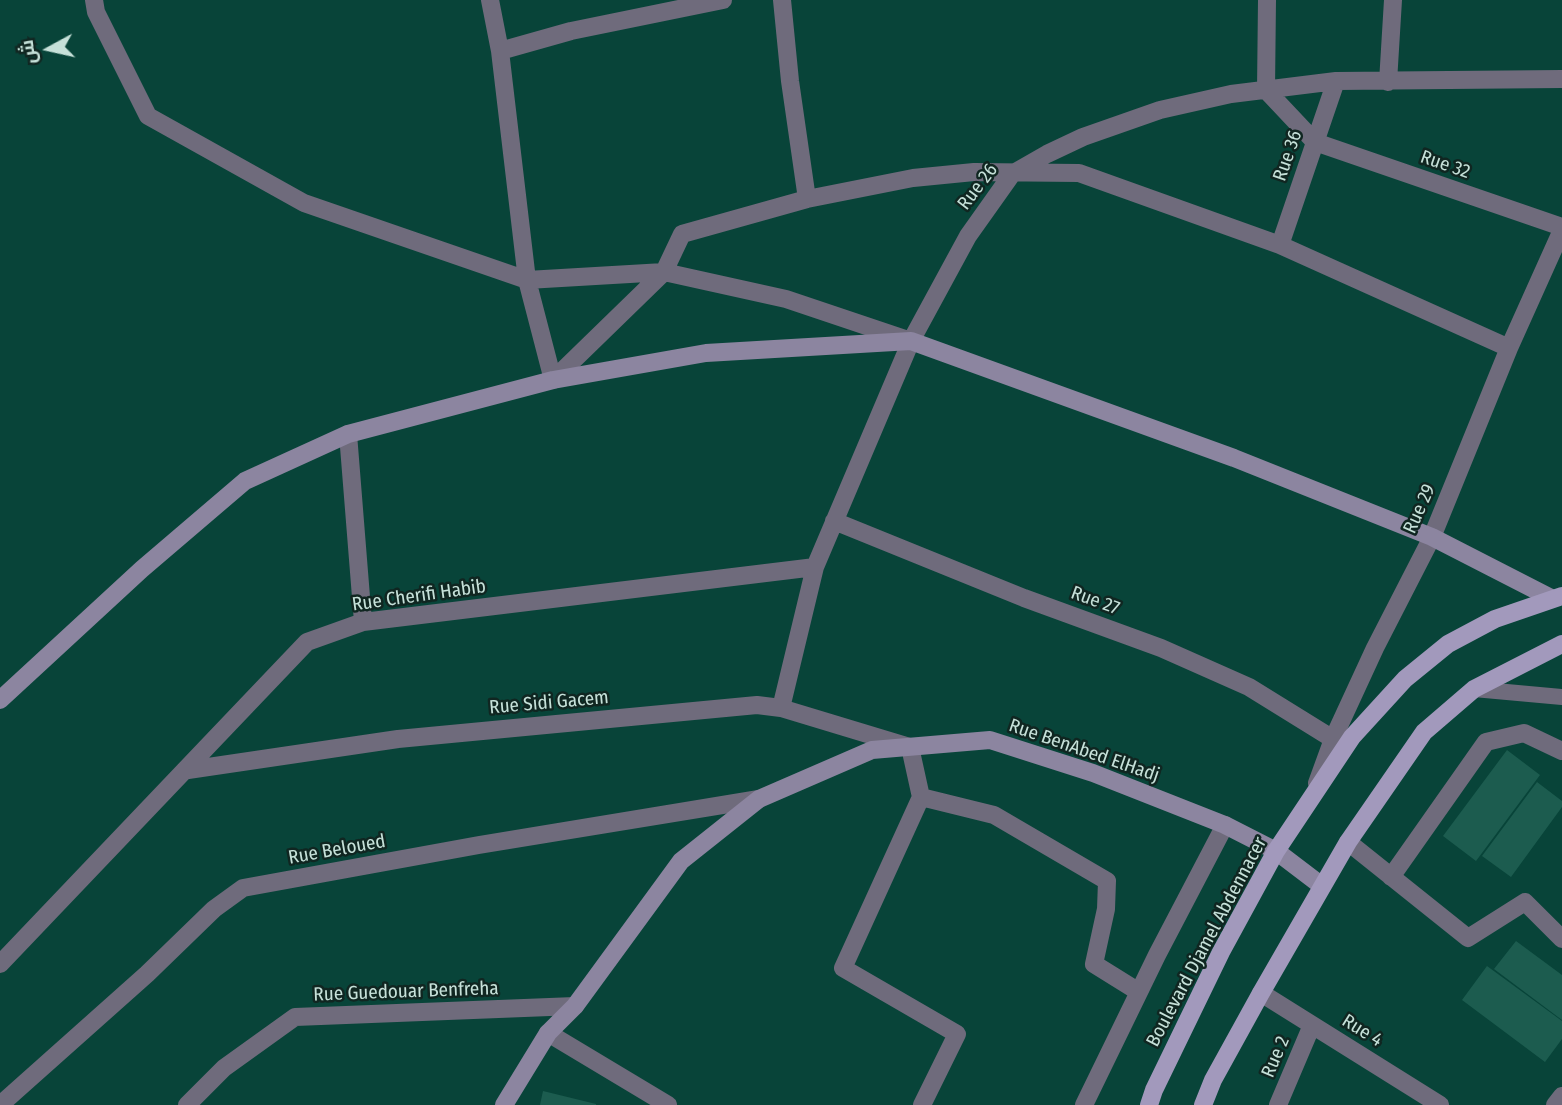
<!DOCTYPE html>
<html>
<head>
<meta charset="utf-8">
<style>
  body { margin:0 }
  #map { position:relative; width:1562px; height:1105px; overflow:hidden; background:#084439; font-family:"Fira Sans Condensed",Cairo,sans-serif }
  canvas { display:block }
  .north { position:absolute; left:14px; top:14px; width:70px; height:70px; -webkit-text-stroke:5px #102621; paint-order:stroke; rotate:262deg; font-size:19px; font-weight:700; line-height:28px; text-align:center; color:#c6e1d9 }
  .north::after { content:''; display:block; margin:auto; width:24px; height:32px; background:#c6e1d9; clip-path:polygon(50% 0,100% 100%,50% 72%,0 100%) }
</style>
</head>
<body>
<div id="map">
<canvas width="1562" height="1105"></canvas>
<div class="north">ش</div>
</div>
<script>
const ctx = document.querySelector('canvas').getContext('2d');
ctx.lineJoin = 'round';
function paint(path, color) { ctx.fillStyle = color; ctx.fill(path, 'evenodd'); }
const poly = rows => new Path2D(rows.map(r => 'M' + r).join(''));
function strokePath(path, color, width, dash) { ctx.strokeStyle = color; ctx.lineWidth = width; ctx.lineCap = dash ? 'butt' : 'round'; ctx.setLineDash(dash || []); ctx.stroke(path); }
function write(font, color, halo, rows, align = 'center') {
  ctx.font = font + ' "Fira Sans Condensed",sans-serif'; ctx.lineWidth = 5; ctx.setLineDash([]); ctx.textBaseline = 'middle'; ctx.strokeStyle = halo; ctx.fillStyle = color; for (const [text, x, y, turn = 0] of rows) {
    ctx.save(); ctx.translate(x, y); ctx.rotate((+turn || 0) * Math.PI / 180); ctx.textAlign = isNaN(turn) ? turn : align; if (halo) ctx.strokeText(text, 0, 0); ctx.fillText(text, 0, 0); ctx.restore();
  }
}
paint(poly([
  [1507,750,1540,775,1476,861,1443,836],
  [1537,782,1562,801,1562,807,1511,877,1482,856],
  [1516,941,1562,975,1562,1020,1494,969],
  [1487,966,1562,1021,1562,1039,1545,1062,1462,1000],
  [543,1091,596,1104,596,1105,540,1105]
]), '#1c5c4f');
strokePath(poly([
  [1474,689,1562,697]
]), '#6f6b7c', 16);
strokePath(poly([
  [94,0,96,12,148,116,304,203,527,280,664,272,786,299,911,341],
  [490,0,500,51,527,280,553,380,664,272,682,234,807,199,913,178,974,172,1079,173,1280,245,1509,348],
  [782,0,790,81,807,199],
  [1267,0,1266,90,1315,142,1562,227],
  [500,51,571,31,723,0],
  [1388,82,1393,0],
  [1280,245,1336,81],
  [348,434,363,622],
  [834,521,1024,598,1161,648,1249,687,1333,739],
  [781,708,815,567,911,341,968,236,1012,174,1047,154,1083,137,1160,110,1231,94,1336,81,1562,79],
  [188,770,398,739,757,705,781,708,910,747,921,797,843,968,957,1034,922,1105],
  [1317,783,1333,739,1375,648,1432,537,1509,348,1562,230],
  [921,797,994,815,1107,881,1106,909,1094,964,1139,992],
  [1348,842,1468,938,1525,902,1562,939],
  [1391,877,1486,742,1524,733,1562,751],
  [0,964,307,642,363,622,815,567],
  [1261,993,1440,1105],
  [548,1033,668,1105],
  [0,1105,147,974,214,909,243,888,479,845,759,799],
  [187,1105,224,1068,295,1017,575,1006],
  [1084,1105,1157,955,1225,825],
  [1278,1105,1312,1025],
  [1555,1105,1562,1096]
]), '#6f6b7c', 18);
strokePath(poly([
  [0,700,142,569,245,481,348,434,553,380,706,353,911,341,1234,458,1432,537,1551,598],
  [504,1105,548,1033,575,1006,681,861,759,799,872,750,990,740,1093,773,1225,825,1276,851,1322,886]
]), '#8c85a0', 18);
strokePath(poly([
  [1149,1105,1154,1090,1221,952,1276,851,1352,737,1405,679,1448,644,1495,619,1562,596],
  [1203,1105,1213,1080,1261,993,1348,842,1424,732,1474,689,1562,644]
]), '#a299bc', 18);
write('19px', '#c6e1d9', '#102621', [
  ["Rue 36",1288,156,-71],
  ["Rue 32",1445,165,19],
  ["Rue 26",978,187,-53],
  ["Rue 29",1420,509,-66],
  ["Rue Cherifi Habib",419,596,-8],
  ["Rue 27",1095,601,20],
  ["Rue Sidi Gacem",549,703,-5],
  ["Rue BenAbed ElHadj",1084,751,19],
  ["Rue Beloued",337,850,-10],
  ["Boulevard Djamel Abdennacer",1207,942,-62],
  ["Rue Guedouar Benfreha",406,992,-2],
  ["Rue 4",1362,1031,32],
  ["Rue 2",1276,1057,-67]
]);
</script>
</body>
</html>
